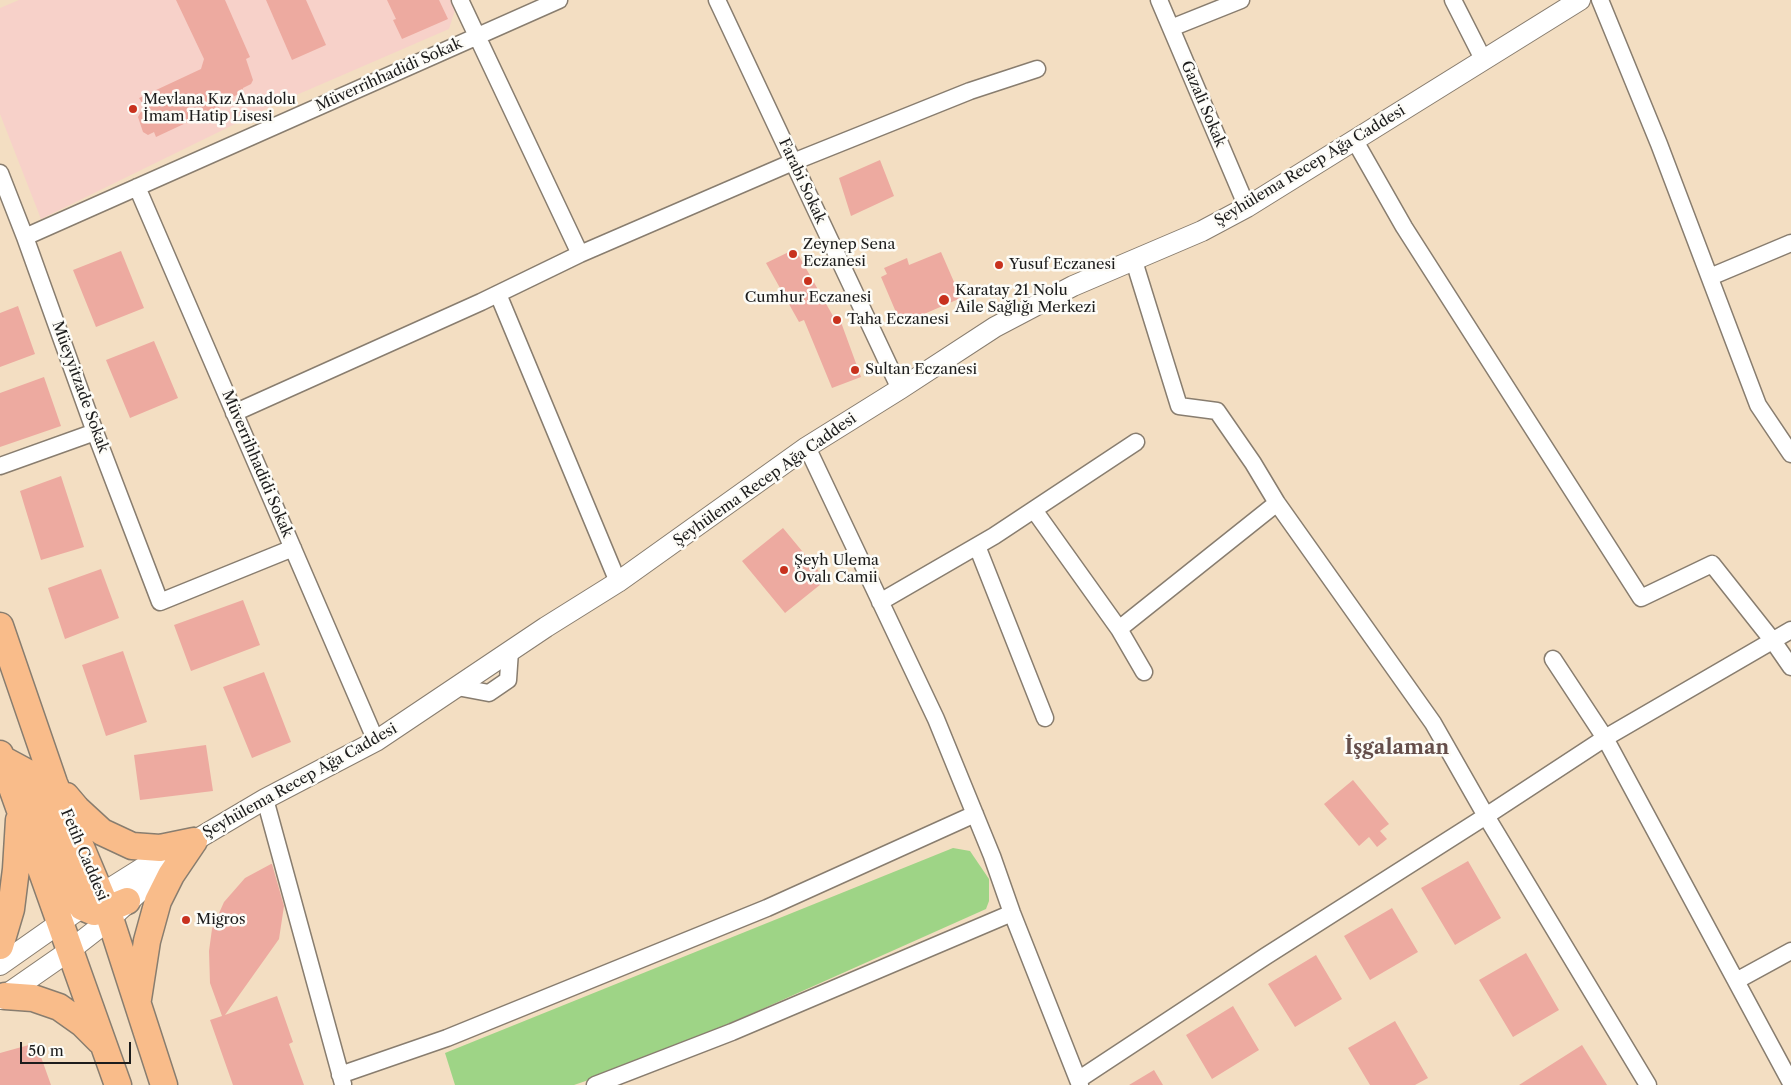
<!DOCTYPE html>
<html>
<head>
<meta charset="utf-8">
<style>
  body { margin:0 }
  #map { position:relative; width:1791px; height:1085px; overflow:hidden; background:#f3dec2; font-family:"Libre Caslon Text",serif }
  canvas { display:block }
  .scale { position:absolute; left:20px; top:1042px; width:111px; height:22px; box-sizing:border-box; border:2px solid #1c1c1c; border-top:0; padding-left:6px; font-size:15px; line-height:18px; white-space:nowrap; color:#1c1c1c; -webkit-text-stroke:4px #fdfcf7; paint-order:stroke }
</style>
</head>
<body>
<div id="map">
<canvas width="1791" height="1085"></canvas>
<div class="scale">50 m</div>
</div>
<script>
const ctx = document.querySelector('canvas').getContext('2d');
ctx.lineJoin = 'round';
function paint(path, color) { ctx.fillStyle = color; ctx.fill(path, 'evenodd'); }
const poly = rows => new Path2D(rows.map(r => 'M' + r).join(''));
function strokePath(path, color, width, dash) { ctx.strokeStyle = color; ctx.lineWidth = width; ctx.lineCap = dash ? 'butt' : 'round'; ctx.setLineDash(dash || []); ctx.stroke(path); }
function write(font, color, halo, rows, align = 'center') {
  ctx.font = font + ' "Libre Caslon Text",serif'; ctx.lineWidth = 5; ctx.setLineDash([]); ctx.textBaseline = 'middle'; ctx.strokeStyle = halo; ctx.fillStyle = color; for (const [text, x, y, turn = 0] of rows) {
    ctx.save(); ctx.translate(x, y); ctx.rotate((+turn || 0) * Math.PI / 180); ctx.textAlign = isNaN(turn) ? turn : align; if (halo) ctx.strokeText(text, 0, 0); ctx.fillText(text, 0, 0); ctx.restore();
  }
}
paint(poly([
  [19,0,451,0,455,10,449,29,278,103,41,219,0,114,0,8]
]), '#f7d1c9');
paint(poly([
  [953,848,970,851,989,879,989,901,986,909,742,1018,615,1071,574,1085,455,1085,445,1053]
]), '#9ed486');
paint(poly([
  [176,0,225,0,250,57,246,59,253,80,251,84,243,88,242,92,231,98,233,101,156,137,154,132,148,135,143,132,138,117,144,106,139,98,201,69,204,59],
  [266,0,306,0,326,45,292,60],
  [387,0,439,0,448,19,402,39,393,20,396,19],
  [880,160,894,196,851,216,839,178],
  [795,249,833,316,838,314,861,377,832,388,804,320,799,322,766,263],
  [121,251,144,308,96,327,73,270],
  [941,252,961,298,901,324,881,277,887,274,884,268,907,258,909,265],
  [18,306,35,354,0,367,0,313],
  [154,341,178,398,130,418,106,360],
  [44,377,61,426,0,447,0,393],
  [61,476,84,547,41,560,20,491],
  [783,528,826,580,785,613,742,561],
  [101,569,119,618,65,639,48,588],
  [243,600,260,645,191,671,174,625],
  [123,651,147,722,106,736,82,665],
  [264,672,291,742,252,758,223,687],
  [206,745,213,791,140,800,134,755],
  [1353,780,1389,824,1380,831,1387,839,1377,847,1369,837,1359,846,1324,804],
  [1468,861,1501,918,1455,945,1421,888],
  [271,864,272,864,284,906,279,939,225,1015,277,996,293,1042,289,1044,304,1085,233,1085,210,1020,222,1016,210,983,209,951,212,929,224,902,245,878],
  [1392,908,1418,952,1370,980,1344,936],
  [1526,953,1559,1010,1513,1037,1479,980],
  [1316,955,1342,999,1295,1027,1268,984],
  [1233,1006,1259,1050,1212,1079,1186,1035],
  [1395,1021,1428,1078,1415,1085,1370,1085,1348,1048],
  [36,1043,51,1085,0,1085,0,1053],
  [1582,1045,1607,1085,1519,1085],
  [1154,1070,1163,1085,1129,1085]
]), '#edaaa0');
const minor = poly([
  [460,0,580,254],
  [717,0,900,389],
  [1159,0,1247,207],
  [1453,0,1483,59],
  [1600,0,1659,144,1758,405,1791,454],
  [1171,28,1241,0],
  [1355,141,1404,227,1641,598,1712,564,1773,641,1791,667],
  [0,173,25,237,95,432,160,602,293,548],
  [137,187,376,741],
  [25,237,559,0],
  [1710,277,1791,243],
  [498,294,618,582],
  [234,413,481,302,580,254,793,162,970,91,1037,69],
  [807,447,936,719,992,856,1012,913,1080,1085],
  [0,466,95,432],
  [1034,510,1119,629,1144,672],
  [977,546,1045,718],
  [880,602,994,536,1136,442],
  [1119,629,1277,503],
  [1553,659,1605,738,1791,1083],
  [457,687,489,693,508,680,510,651],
  [265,799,343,1084],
  [1736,981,1791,951],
  [340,1075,447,1038,767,908,975,814],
  [1078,1080,1266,956,1486,816,1433,723,1277,503,1253,463,1217,411,1179,406,1134,261],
  [595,1085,732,1032,1012,913],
  [1648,1085,1486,816,1605,738,1791,630]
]);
const tertiary = poly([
  [0,965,101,894,152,862,194,841,265,799,376,741,546,627,618,582,807,447,900,389,995,327,1073,286,1202,231,1247,207,1580,0],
  [0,999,69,951,110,919,176,858]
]);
const primary = poly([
  [0,626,54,783,107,909,164,1085],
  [0,754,118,1085],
  [2,759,28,773,75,894,82,907,94,912,107,909,127,901],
  [66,796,77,809,102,832,132,846,160,848,194,841],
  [0,946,11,909,16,869,19,820],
  [5,996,33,998,59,1007,83,1024,100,1041],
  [138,999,147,941,158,901,171,875,194,841]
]);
strokePath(minor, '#887d6f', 19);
strokePath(tertiary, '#887d6f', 22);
strokePath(primary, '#887d6f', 29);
strokePath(minor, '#fff', 16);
strokePath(tertiary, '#fff', 20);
strokePath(primary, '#f9bc8a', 26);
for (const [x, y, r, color] of [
  [133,109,5,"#c8321e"],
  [793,254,5,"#c8321e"],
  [999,265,5,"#c8321e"],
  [808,281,5,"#c8321e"],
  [944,300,6,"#c8321e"],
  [837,320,5,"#c8321e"],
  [855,370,5,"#c8321e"],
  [784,570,5,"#c8321e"],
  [186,920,5,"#c8321e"]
]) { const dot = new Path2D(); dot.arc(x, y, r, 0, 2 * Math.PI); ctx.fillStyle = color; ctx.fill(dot); strokePath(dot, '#fdfcf7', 2); }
write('15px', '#1c1c1c', '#fdfcf7', [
  ["Müverrihhadidi Sokak",389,75,-24],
  ["Gazali Sokak",1203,104,67],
  ["Şeyhülema Recep Ağa Caddesi",1310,166,-31],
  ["Farabi Sokak",802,181,65],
  ["Müeyyitzade Sokak",80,387,70],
  ["Müverrihhadidi Sokak",257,464,67],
  ["Şeyhülema Recep Ağa Caddesi",765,480,-35],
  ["Şeyhülema Recep Ağa Caddesi",300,781,-29],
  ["Fetih Caddesi",84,855,67]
]);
write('15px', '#1c1c1c', '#fdfcf7', [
  ["Mevlana Kız Anadolu",143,100],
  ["İmam Hatip Lisesi",143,117],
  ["Zeynep Sena",803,245],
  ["Eczanesi",803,262],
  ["Yusuf Eczanesi",1009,265],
  ["Karatay 21 Nolu",955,291],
  ["Aile Sağlığı Merkezi",955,308],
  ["Cumhur Eczanesi",808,298,"center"],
  ["Taha Eczanesi",847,320],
  ["Sultan Eczanesi",865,370],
  ["Şeyh Ulema",794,561],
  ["Ovalı Camii",794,578],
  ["Migros",196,920]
], 'left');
write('bold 20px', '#654e4a', '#fdfcf7', [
  ["İşgalaman",1397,748]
]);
</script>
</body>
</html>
